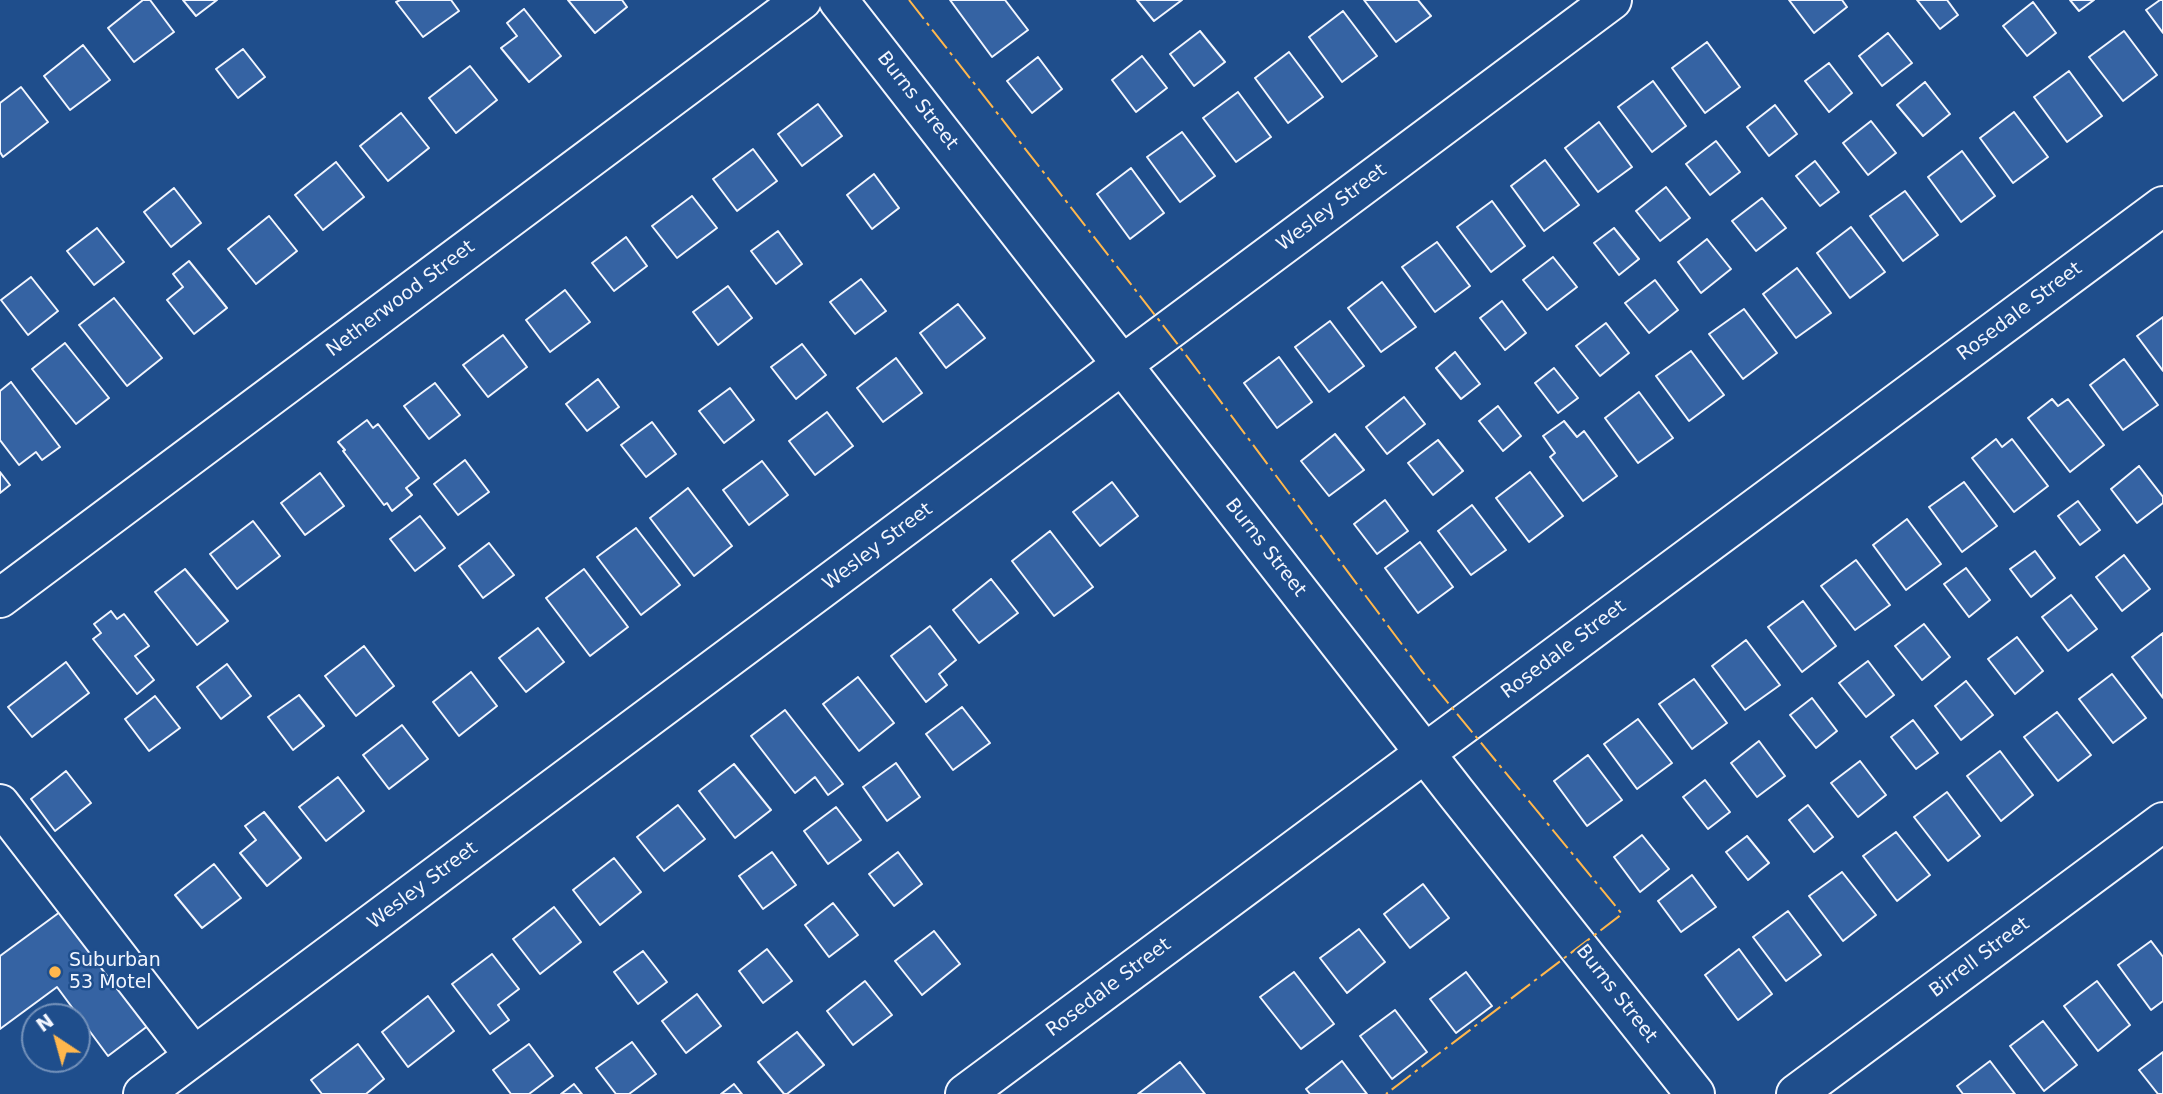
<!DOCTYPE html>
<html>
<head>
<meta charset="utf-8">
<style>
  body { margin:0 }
  #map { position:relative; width:2163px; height:1094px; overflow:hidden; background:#1f4e8c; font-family:"DejaVu Sans",sans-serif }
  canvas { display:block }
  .north { position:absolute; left:21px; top:1003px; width:70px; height:70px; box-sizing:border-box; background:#1f4e8c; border:2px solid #7391ba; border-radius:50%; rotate:324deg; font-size:19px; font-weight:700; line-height:28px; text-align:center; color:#f2f6ff }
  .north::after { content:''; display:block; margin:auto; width:24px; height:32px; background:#ffb74d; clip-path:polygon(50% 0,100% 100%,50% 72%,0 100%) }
</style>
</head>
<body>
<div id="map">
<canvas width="2163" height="1094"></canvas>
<div class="north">N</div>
</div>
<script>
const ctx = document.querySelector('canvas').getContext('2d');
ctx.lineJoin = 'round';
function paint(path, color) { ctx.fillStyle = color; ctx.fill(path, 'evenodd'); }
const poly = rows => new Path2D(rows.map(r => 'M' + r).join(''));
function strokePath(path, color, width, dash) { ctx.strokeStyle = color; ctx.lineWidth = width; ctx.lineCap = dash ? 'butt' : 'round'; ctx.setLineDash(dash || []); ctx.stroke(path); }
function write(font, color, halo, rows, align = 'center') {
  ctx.font = font + ' "DejaVu Sans",sans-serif'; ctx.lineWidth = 5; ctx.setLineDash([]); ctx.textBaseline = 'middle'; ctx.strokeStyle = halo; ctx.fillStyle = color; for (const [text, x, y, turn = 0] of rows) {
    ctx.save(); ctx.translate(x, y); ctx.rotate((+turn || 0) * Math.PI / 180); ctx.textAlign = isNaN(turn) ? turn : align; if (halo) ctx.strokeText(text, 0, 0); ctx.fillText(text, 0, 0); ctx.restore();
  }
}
const building = poly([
  [143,0,150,0,174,32,134,62,108,28,143,0],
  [183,0,217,0,196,16,183,0],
  [400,0,451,0,459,11,423,37,396,2,400,0],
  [568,0,622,0,627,7,595,33,568,0],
  [950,0,1005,0,1028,30,992,57,950,0],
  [1137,0,1182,0,1154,21,1137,0],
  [1364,0,1418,0,1431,16,1396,42,1364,0],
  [1789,0,1842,0,1847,7,1814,33,1789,0],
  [1917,0,1947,0,1958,15,1940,29,1917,0],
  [2070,0,2094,0,2079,11,2070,0],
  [2160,0,2163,0,2163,33,2146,10,2160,0],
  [2033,2,2056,33,2027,56,2003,26,2033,2],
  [524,9,561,56,529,82,501,48,517,36,507,23,524,9],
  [1343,11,1377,56,1342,82,1309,37,1343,11],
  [1200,31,1225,62,1194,86,1170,54,1200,31],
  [2124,31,2157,75,2123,101,2089,57,2124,31],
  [1888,33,1912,63,1882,86,1859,56,1888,33],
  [1707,42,1740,87,1705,113,1672,68,1707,42],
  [83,45,110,80,70,110,44,76,83,45],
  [243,49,265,77,238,98,216,69,243,49],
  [1289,52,1323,97,1288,123,1255,78,1289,52],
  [1142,56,1167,88,1136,112,1112,80,1142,56],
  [1038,57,1062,89,1032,113,1007,81,1038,57],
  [1829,63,1852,93,1829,112,1805,81,1829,63],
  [470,66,497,100,456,133,429,98,470,66],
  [2069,71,2102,116,2067,142,2034,97,2069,71],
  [1653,81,1686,126,1652,152,1618,107,1653,81],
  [1925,82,1950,114,1923,136,1897,105,1925,82],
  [21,87,48,122,3,157,0,152,0,103,21,87],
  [1238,92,1271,137,1236,162,1203,118,1238,92],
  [818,104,842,136,802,166,778,134,818,104],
  [1775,105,1797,134,1769,156,1747,127,1775,105],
  [2014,112,2048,157,2013,183,1980,138,2014,112],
  [401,113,429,148,388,181,360,146,401,113],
  [1871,121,1896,153,1868,175,1843,143,1871,121],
  [1599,122,1632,167,1598,192,1565,148,1599,122],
  [1182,132,1215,176,1180,202,1147,157,1182,132],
  [1716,141,1740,172,1710,195,1686,164,1716,141],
  [753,149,777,181,737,211,713,179,753,149],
  [1962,151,1995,196,1961,222,1928,177,1962,151],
  [1545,160,1579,205,1544,231,1511,186,1545,160],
  [1815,161,1839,192,1820,206,1796,176,1815,161],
  [336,162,364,197,323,230,295,195,336,162],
  [1131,168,1164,213,1130,239,1097,194,1131,168],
  [874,174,899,208,872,229,847,195,874,174],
  [1666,187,1690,218,1660,241,1636,211,1666,187],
  [174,188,201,223,171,247,144,212,174,188],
  [1905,191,1938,235,1903,261,1870,216,1905,191],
  [692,196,717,228,677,258,652,226,692,196],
  [1762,198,1786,228,1756,251,1732,221,1762,198],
  [1492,201,1525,246,1491,272,1457,227,1492,201],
  [269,216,297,251,256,284,228,249,269,216],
  [1851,227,1885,272,1850,298,1817,253,1851,227],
  [97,228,124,262,94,285,67,251,97,228],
  [1614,228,1639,259,1619,275,1594,243,1614,228],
  [778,231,802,264,776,284,751,251,778,231],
  [626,237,647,266,614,291,592,263,626,237],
  [1707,239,1731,269,1701,293,1678,262,1707,239],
  [1437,242,1470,286,1435,312,1402,267,1437,242],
  [1553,257,1577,287,1547,310,1523,280,1553,257],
  [189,261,227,308,194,334,167,300,183,287,173,274,189,261],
  [1797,268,1831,313,1796,338,1763,294,1797,268],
  [31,277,58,311,28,335,1,300,31,277],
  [861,279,886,311,855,334,830,302,861,279],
  [1655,280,1678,310,1649,333,1625,303,1655,280],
  [1382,282,1416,327,1381,352,1348,308,1382,282],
  [728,286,752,318,718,345,693,312,728,286],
  [565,290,590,322,550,352,526,320,565,290],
  [114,298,162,358,127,386,79,325,114,298],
  [1502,301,1526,333,1505,350,1480,318,1502,301],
  [958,304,985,338,946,368,920,333,958,304],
  [1744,309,1777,353,1743,379,1709,334,1744,309],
  [2163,317,2163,371,2137,336,2163,317],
  [1330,321,1364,366,1329,392,1295,347,1330,321],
  [1606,323,1629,353,1600,376,1576,346,1606,323],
  [503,335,527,367,488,397,463,365,503,335],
  [65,343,109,398,76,424,32,369,65,343],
  [802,344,826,375,796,399,771,367,802,344],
  [1691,351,1724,395,1689,421,1656,376,1691,351],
  [1455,352,1480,384,1461,399,1436,368,1455,352],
  [1279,357,1312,402,1277,428,1244,383,1279,357],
  [896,358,922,393,883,422,857,388,896,358],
  [2124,359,2158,405,2123,430,2090,385,2124,359],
  [1554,368,1578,398,1558,413,1535,383,1554,368],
  [598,379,619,407,587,431,566,404,598,379],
  [11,382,60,447,42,460,36,452,19,465,0,440,0,391,11,382],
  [435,383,460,415,429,439,404,406,435,383],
  [730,388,754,420,724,443,699,411,730,388],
  [1639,392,1673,438,1638,463,1605,418,1639,392],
  [1404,397,1425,424,1387,454,1366,427,1404,397],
  [2052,399,2058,406,2068,399,2104,445,2070,472,2028,418,2052,399],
  [1498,406,1521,436,1503,451,1479,421,1498,406],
  [827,412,853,446,815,475,789,441,827,412],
  [367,420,373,428,378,424,419,478,406,488,412,495,392,511,387,503,384,505,343,451,345,450,338,442,367,420],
  [1564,421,1577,437,1584,431,1617,476,1583,501,1550,457,1555,453,1543,436,1564,421],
  [652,422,676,454,646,477,621,445,652,422],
  [1335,434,1364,470,1329,496,1301,461,1335,434],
  [1996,439,2002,447,2012,439,2048,486,2014,512,1972,458,1996,439],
  [1438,440,1463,471,1433,495,1408,463,1438,440],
  [465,460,489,492,458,515,434,484,465,460],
  [762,461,788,495,749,525,723,490,762,461],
  [2139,466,2163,497,2163,503,2137,523,2111,489,2139,466],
  [0,472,10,485,0,493,0,472],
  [1530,472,1563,516,1529,542,1496,498,1530,472],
  [320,473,344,506,305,535,281,503,320,473],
  [1112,482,1138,516,1100,546,1073,512,1112,482],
  [1964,482,1997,526,1962,552,1929,507,1964,482],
  [688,488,732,546,694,576,650,518,688,488],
  [1385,500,1408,531,1377,554,1354,524,1385,500],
  [2078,501,2100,530,2080,545,2058,516,2078,501],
  [1472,505,1506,550,1471,575,1438,531,1472,505],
  [420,516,445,548,415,571,390,539,420,516],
  [1907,519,1941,564,1906,590,1873,545,1907,519],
  [253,521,280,556,237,589,210,554,253,521],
  [636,528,680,585,641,615,597,557,636,528],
  [1050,531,1093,587,1054,616,1012,561,1050,531],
  [1420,542,1453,587,1418,613,1385,568,1420,542],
  [489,543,514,575,483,598,459,566,489,543],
  [2035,551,2055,578,2031,597,2010,569,2035,551],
  [2124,555,2150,589,2122,611,2096,577,2124,555],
  [1856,560,1890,605,1855,630,1821,586,1856,560],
  [1966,568,1990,600,1969,617,1944,584,1966,568],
  [185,569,228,621,197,645,155,592,185,569],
  [584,569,628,627,590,656,546,598,584,569],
  [991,579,1018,613,979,643,953,610,991,579],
  [2071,595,2097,629,2068,651,2042,617,2071,595],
  [1803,601,1836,646,1802,672,1768,627,1803,601],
  [111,611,117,619,124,614,149,646,135,656,154,680,137,694,93,639,101,633,94,624,111,611],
  [1924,624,1950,657,1922,680,1895,646,1924,624],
  [930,626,956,660,939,674,947,685,926,702,891,656,930,626],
  [538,628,564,662,526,692,499,658,538,628],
  [2163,633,2163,698,2132,657,2163,633],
  [2017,637,2043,671,2015,694,1988,659,2017,637],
  [1746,640,1780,685,1745,710,1712,666,1746,640],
  [364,646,394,686,356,716,325,676,364,646],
  [1868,661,1894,695,1866,717,1839,683,1868,661],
  [66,662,89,693,32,737,8,707,66,662],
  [227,664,251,696,221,719,197,687,227,664],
  [471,672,497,706,459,736,433,702,471,672],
  [2112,674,2146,718,2113,743,2079,699,2112,674],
  [858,677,894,723,859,751,823,704,858,677],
  [1694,679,1727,723,1692,749,1659,704,1694,679],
  [1966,681,1993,715,1961,740,1935,706,1966,681],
  [299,695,324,726,293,750,268,717,299,695],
  [155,696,180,728,149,751,125,719,155,696],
  [1812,698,1837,731,1816,748,1790,715,1812,698],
  [962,707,990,743,953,770,926,734,962,707],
  [785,710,843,784,828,795,815,777,795,793,751,736,785,710],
  [2057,712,2091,755,2058,781,2024,737,2057,712],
  [1638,719,1672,763,1637,789,1604,744,1638,719],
  [1913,720,1938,753,1916,769,1891,737,1913,720],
  [402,725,428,759,389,789,363,755,402,725],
  [1759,741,1785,776,1757,797,1731,763,1759,741],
  [2000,751,2033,795,2001,821,1967,776,2000,751],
  [1588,755,1622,800,1587,826,1554,781,1588,755],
  [1860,761,1886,795,1858,817,1831,783,1860,761],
  [896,763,920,797,887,821,863,787,896,763],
  [734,764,771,810,735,838,699,791,734,764],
  [66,771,91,803,55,831,31,799,66,771],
  [338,777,364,811,326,841,299,807,338,777],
  [1705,780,1730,812,1708,829,1683,797,1705,780],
  [1947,792,1980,836,1948,861,1914,817,1947,792],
  [678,805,705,839,664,871,637,837,678,805],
  [1808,805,1833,837,1814,852,1789,820,1808,805],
  [836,807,861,840,828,864,804,831,836,807],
  [264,812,301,858,267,886,240,853,256,840,245,826,264,812],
  [1896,832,1930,875,1897,901,1863,856,1896,832],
  [1642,835,1669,869,1640,892,1614,857,1642,835],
  [1747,836,1769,863,1748,880,1726,852,1747,836],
  [772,852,796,885,763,909,739,876,772,852],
  [898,852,922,884,894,906,869,874,898,852],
  [614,858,641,892,600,925,573,890,614,858],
  [214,864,241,898,202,928,175,895,214,864],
  [1842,872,1876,915,1843,941,1809,896,1842,872],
  [1692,875,1716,907,1681,932,1658,901,1692,875],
  [1423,884,1449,918,1410,948,1384,914,1423,884],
  [833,903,858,935,829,957,805,925,833,903],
  [554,907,581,942,540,974,513,939,554,907],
  [64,909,149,1025,108,1056,57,987,0,1029,0,956,64,909],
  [1788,911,1821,955,1786,981,1753,937,1788,911],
  [1359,929,1385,962,1347,993,1320,958,1359,929],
  [934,931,960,964,922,995,895,961,934,931],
  [2151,941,2163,957,2163,1001,2151,1010,2118,965,2151,941],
  [767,949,792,981,763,1003,739,971,767,949],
  [1739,949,1772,994,1738,1020,1705,975,1739,949],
  [643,951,667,982,638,1004,614,972,643,951],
  [492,954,519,989,498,1005,509,1020,490,1034,452,984,492,954],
  [1294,972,1334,1024,1301,1049,1260,997,1294,972],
  [1466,972,1492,1006,1456,1033,1430,999,1466,972],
  [865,981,892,1015,853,1045,827,1011,865,981],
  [2097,981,2130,1025,2098,1051,2064,1006,2097,981],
  [697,994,721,1026,686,1053,662,1021,697,994],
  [428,996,454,1031,408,1067,382,1032,428,996],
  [1395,1010,1427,1052,1392,1079,1360,1036,1395,1010],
  [2043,1021,2077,1065,2044,1091,2010,1046,2043,1021],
  [797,1032,824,1065,787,1094,784,1094,758,1062,797,1032],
  [632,1042,656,1074,629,1094,616,1094,596,1068,632,1042],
  [358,1044,384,1079,366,1094,322,1094,311,1080,358,1044],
  [529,1044,553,1076,529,1094,511,1094,493,1070,529,1044],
  [2163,1052,2163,1094,2158,1094,2139,1070,2163,1052],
  [1342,1061,1367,1094,1310,1094,1306,1089,1342,1061],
  [1990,1061,2015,1094,1963,1094,1957,1086,1990,1061],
  [1180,1062,1205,1094,1138,1094,1180,1062],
  [574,1084,582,1094,561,1094,574,1084],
  [734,1084,742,1094,721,1094,734,1084]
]);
paint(building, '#3563a3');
strokePath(building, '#f2f6ff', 2);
const minor = poly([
  [838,0,1456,793,1695,1094],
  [0,598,802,0],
  [0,804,194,1056],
  [143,1094,1612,0],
  [965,1094,2163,206],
  [1796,1094,2163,822]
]);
strokePath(minor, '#f2f6ff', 42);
strokePath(minor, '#1f4e8c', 38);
strokePath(poly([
  [909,0,1183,351,1421,670,1622,914,1386,1094]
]), '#ffb74d', 2, [24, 5, 3.5, 5]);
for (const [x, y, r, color] of [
  [55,972,7,"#ffb74d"]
]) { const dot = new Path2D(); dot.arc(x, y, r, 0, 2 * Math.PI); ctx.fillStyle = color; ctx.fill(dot); strokePath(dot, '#1f4e8c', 2.5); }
write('19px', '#f2f6ff', '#1f4e8c', [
  ["Burns Street",917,101,52],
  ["Wesley Street",1332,208,-37],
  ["Netherwood Street",401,299,-37],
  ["Rosedale Street",2020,312,-37],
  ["Wesley Street",878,547,-37],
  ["Burns Street",1265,548,52],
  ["Rosedale Street",1564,650,-37],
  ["Wesley Street",423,886,-37],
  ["Birrell Street",1980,958,-37],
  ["Rosedale Street",1109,988,-37],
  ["Burns Street",1616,994,52]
]);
write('19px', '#f2f6ff', '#1f4e8c', [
  ["Suburban",69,961],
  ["53 Motel",69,983]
], 'left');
</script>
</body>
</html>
